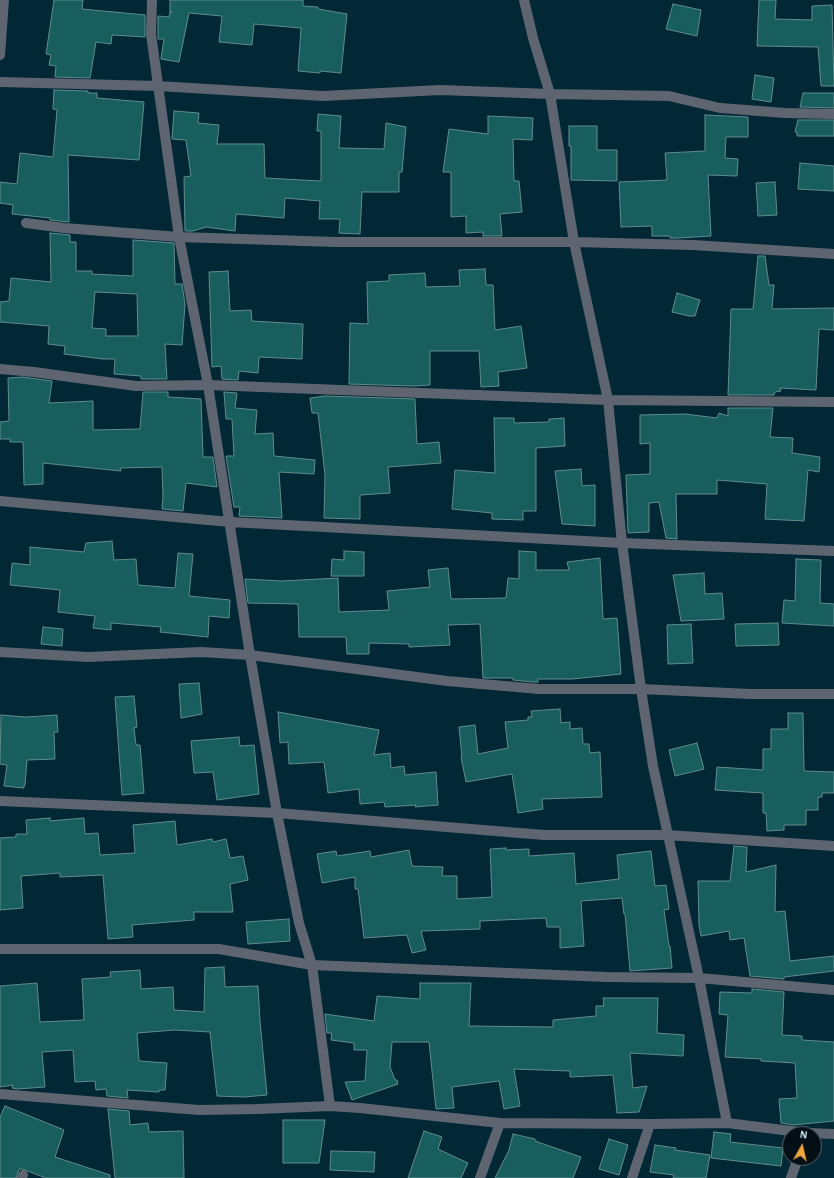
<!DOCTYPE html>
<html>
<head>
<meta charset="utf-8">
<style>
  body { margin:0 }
  #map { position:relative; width:834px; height:1178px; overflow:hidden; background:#022836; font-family:"Alegreya Sans",sans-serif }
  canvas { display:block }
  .north { position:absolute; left:782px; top:1126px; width:40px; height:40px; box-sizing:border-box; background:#030f15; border:1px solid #57656d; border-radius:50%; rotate:8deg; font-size:11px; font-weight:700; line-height:16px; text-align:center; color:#d4e7f1 }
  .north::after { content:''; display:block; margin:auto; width:14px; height:18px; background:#f1a63f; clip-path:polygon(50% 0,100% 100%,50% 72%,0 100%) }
</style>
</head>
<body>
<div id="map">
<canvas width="834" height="1178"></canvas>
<div class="north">N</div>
</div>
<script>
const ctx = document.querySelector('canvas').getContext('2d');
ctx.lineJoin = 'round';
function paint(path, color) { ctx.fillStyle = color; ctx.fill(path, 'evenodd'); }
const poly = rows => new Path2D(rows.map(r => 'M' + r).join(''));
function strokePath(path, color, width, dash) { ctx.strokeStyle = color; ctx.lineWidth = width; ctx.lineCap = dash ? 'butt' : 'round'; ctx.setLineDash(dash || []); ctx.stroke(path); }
const building = poly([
  [54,0,83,0,82,9,145,15,145,37,112,35,111,44,96,42,90,78,55,77,56,66,49,65,51,55,46,54,54,0],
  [170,0,303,0,303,6,318,7,318,9,347,14,341,73,320,71,320,73,298,71,301,28,254,24,252,45,219,42,222,16,189,13,179,62,161,59,164,39,158,39,158,16,169,17,170,12,172,12,170,12,170,0],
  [759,0,776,0,775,19,812,20,812,6,832,5,834,86,821,86,818,47,757,46,759,0],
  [673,4,701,10,697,36,666,29,673,4],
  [755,75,774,78,771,102,752,99,755,75],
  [54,90,88,91,88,93,97,93,97,98,144,102,139,160,68,155,69,222,50,220,50,218,12,214,13,205,0,203,0,182,17,184,20,153,53,157,57,110,53,109,54,90],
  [803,93,834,93,834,108,800,107,803,93],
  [174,111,199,113,198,123,219,125,217,144,264,144,265,178,321,181,321,131,317,131,318,114,341,116,339,148,384,149,386,123,406,127,402,172,399,172,399,192,362,192,360,234,339,233,340,219,319,219,320,201,285,198,284,218,236,214,235,231,206,227,193,231,185,231,184,177,191,176,186,140,172,139,174,111],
  [705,115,748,117,748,137,726,137,725,158,738,159,737,176,708,175,711,236,678,238,670,238,670,236,652,236,652,226,621,227,619,182,667,180,665,153,705,151,705,115],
  [488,116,533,118,532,140,513,139,514,181,519,181,522,212,500,214,502,236,483,236,483,232,466,233,466,216,451,217,451,172,443,172,449,129,488,134,488,116],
  [798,120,834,120,834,136,797,136,797,132,795,132,798,120],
  [569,126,597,126,597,150,617,150,617,181,571,180,571,146,569,146,569,126],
  [800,163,834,166,834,191,798,189,800,163],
  [775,182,777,215,758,216,756,183,775,182],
  [50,233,70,235,70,242,76,242,76,271,92,271,92,274,133,276,133,240,174,243,175,284,182,284,185,304,182,345,165,344,167,379,141,379,141,376,114,374,115,359,103,359,64,354,65,346,48,344,49,326,0,322,0,302,9,301,11,278,51,282,50,233],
  [95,292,137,294,138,336,106,336,106,329,92,328,95,292],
  [758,256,765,256,769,285,774,285,772,309,834,308,834,330,819,329,816,390,780,388,781,391,775,392,774,395,728,395,731,309,753,309,758,256],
  [485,269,486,285,493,285,495,330,521,326,527,368,498,372,499,386,481,387,479,351,430,351,430,385,414,386,349,384,350,323,368,324,367,282,389,281,389,275,425,273,426,287,460,286,459,270,485,269],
  [228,271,230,311,251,310,252,321,303,324,302,359,259,357,258,373,239,371,238,380,222,379,221,366,212,367,209,272,228,271],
  [677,293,700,300,695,316,689,316,672,312,677,293],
  [22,377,52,381,49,403,93,401,93,430,140,429,143,392,168,392,168,397,201,399,203,457,213,457,217,487,186,483,183,511,162,509,163,497,162,467,120,468,121,471,43,463,43,484,24,485,23,442,10,442,10,439,0,439,0,422,9,421,8,378,22,377],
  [224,392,237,393,235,408,257,410,255,434,273,433,274,456,315,460,314,474,279,472,282,518,239,516,240,507,234,507,226,456,234,456,232,419,226,419,224,392],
  [325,396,415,399,417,444,439,442,441,463,388,467,390,493,360,495,360,519,324,518,325,475,318,413,312,413,310,398,325,396],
  [728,408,773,408,770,437,793,438,792,453,820,457,819,472,808,470,804,521,765,519,767,484,717,480,717,494,676,494,677,539,666,538,659,502,649,503,649,532,628,533,626,475,650,474,650,443,640,444,640,415,685,414,717,418,719,413,728,416,728,408],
  [494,418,514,418,514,423,549,422,549,419,564,418,565,446,536,448,536,511,523,511,523,520,492,519,492,513,452,509,455,470,495,473,494,418],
  [581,469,582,486,595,485,595,526,562,524,555,471,581,469],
  [112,541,114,560,136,559,138,585,175,588,178,553,193,554,189,596,230,600,229,618,209,616,208,637,160,632,161,627,111,623,111,630,93,628,95,616,58,612,60,590,10,585,12,563,30,565,30,547,84,552,86,543,112,541],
  [344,551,364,552,364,576,331,576,332,559,344,560,344,551],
  [519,551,536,552,536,570,569,570,567,562,600,558,603,619,617,618,621,674,572,679,538,679,538,682,533,682,513,680,513,678,483,678,480,624,448,625,450,645,409,647,409,644,369,643,369,654,347,654,346,637,299,637,298,604,248,603,245,579,282,581,338,578,339,612,389,610,387,591,430,587,428,570,448,568,451,599,506,598,508,578,519,579,519,551],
  [796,559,821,560,820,603,834,604,834,626,782,623,784,600,795,601,796,559],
  [704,573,705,594,722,593,724,619,681,621,673,575,704,573],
  [778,623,779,645,736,646,735,624,778,623],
  [691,624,693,663,668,664,667,625,691,624],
  [43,627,63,629,62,646,41,644,43,627],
  [199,683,202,714,181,718,179,684,199,683],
  [134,696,137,727,134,728,136,745,140,745,144,793,122,795,115,697,134,696],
  [560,709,561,723,570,722,570,729,582,728,583,744,589,744,590,753,600,752,602,797,542,799,543,809,518,813,512,774,466,782,461,757,462,757,459,727,475,725,478,754,508,748,505,722,528,720,528,717,532,717,531,711,560,709],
  [278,712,379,730,374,755,390,753,391,768,404,766,405,775,436,772,438,805,415,807,416,805,385,807,384,802,360,804,359,789,328,793,324,762,289,764,288,742,280,743,278,712],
  [788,713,803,713,804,771,834,772,834,793,822,793,822,797,818,797,818,810,806,810,806,825,784,825,784,830,767,831,766,813,763,813,763,793,715,790,717,767,763,770,763,749,771,749,771,729,788,729,788,713],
  [1,715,26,717,57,715,58,732,54,732,55,759,27,760,25,785,24,785,24,788,4,786,7,765,0,764,1,715],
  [239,737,240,746,254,745,259,794,217,800,213,772,194,773,191,741,239,737],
  [697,743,704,769,675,776,669,750,697,743],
  [50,818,50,821,84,818,85,834,98,833,100,855,135,853,133,825,175,821,177,845,212,839,213,842,226,839,230,858,243,856,248,880,230,884,233,912,194,912,194,920,132,925,133,937,108,939,103,875,60,877,60,873,21,876,23,908,0,910,0,838,16,837,16,834,27,834,26,820,50,818],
  [734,846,747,847,746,872,776,865,775,912,785,911,790,961,834,956,834,971,784,977,784,979,750,976,744,938,730,940,729,931,701,936,699,925,698,881,730,881,734,846],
  [506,848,506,850,529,849,529,856,574,853,576,884,619,879,617,855,651,851,655,886,666,885,669,909,664,910,669,946,670,946,672,968,630,971,625,914,624,914,622,898,581,901,584,946,560,948,560,927,547,927,546,918,480,921,480,929,421,931,426,950,412,953,407,935,364,938,358,889,355,889,355,877,322,883,317,854,336,851,337,856,370,851,371,857,409,850,412,866,443,867,442,876,457,876,457,899,492,897,490,849,506,848],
  [289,919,290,941,248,944,246,922,289,919],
  [224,967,225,987,258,986,260,1021,267,1095,244,1097,217,1096,210,1032,175,1030,137,1033,139,1061,167,1063,165,1090,159,1090,159,1092,127,1090,128,1098,107,1096,106,1089,96,1090,95,1081,75,1082,73,1050,42,1052,45,1087,17,1089,12,1088,13,1085,0,1087,0,986,37,983,40,1022,84,1020,82,979,111,977,110,972,140,970,141,989,173,987,174,1010,204,1012,205,968,224,967],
  [420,983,471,983,469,1026,553,1027,553,1020,596,1016,596,1006,604,1006,603,998,658,998,657,1033,684,1035,683,1056,630,1053,633,1088,647,1086,639,1112,617,1113,613,1075,570,1077,570,1071,514,1069,520,1106,504,1109,499,1081,452,1087,454,1108,436,1109,429,1042,392,1042,390,1067,395,1080,397,1080,398,1084,352,1100,345,1082,365,1081,367,1050,354,1050,354,1043,331,1040,332,1033,327,1033,325,1014,374,1021,377,996,420,999,420,983],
  [752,989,784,992,782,1035,802,1036,802,1040,834,1042,834,1121,793,1125,781,1123,779,1099,797,1098,795,1063,761,1061,761,1059,725,1057,728,1015,719,1014,720,992,752,993,752,989],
  [5,1106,64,1130,55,1157,110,1175,110,1178,46,1178,22,1169,19,1169,16,1178,0,1178,0,1117,5,1106],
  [108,1109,129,1111,130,1125,148,1123,149,1132,183,1131,184,1178,115,1178,108,1109],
  [283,1120,325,1120,319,1163,283,1163,283,1120],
  [424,1131,442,1137,438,1149,468,1163,461,1178,408,1178,424,1131],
  [714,1132,731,1134,730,1142,783,1148,781,1166,711,1158,714,1132],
  [513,1134,535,1139,535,1141,581,1157,573,1178,495,1178,509,1150,513,1134],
  [609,1139,628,1145,619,1175,599,1169,609,1139],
  [655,1145,676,1148,675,1150,710,1155,706,1178,673,1178,674,1175,650,1172,655,1145],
  [331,1151,375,1152,374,1172,330,1170,331,1151]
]);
paint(building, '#185e5f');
strokePath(building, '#608c8c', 1);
strokePath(poly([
  [152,0,151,34,179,237,208,385,250,655,277,813,299,923,312,965,330,1106],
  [524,0,533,38,550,94,574,242,608,400,622,543,641,689,653,766,699,978,727,1123],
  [0,55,4,0],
  [0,82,158,86,323,96,440,90,550,94,669,96,720,108,785,113,834,114],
  [26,223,64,228,179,237,336,242,574,242,693,245,834,254],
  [0,369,34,372,136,386,208,385,608,400,834,402],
  [0,501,230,522,622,543,834,551],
  [0,652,88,657,201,652,250,655,447,681,539,689,641,689,750,694,834,694],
  [0,801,277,813,544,835,667,835,834,846],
  [0,949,219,949,312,965,607,977,699,978,834,990],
  [0,1094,199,1110,258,1109,330,1106,360,1108,500,1123,650,1124,727,1123,807,1133,834,1134],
  [22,1178,23,1175],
  [480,1178,500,1123],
  [632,1178,650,1124],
  [791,1178,798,1158]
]), '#5e6571', 10);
</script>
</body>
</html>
